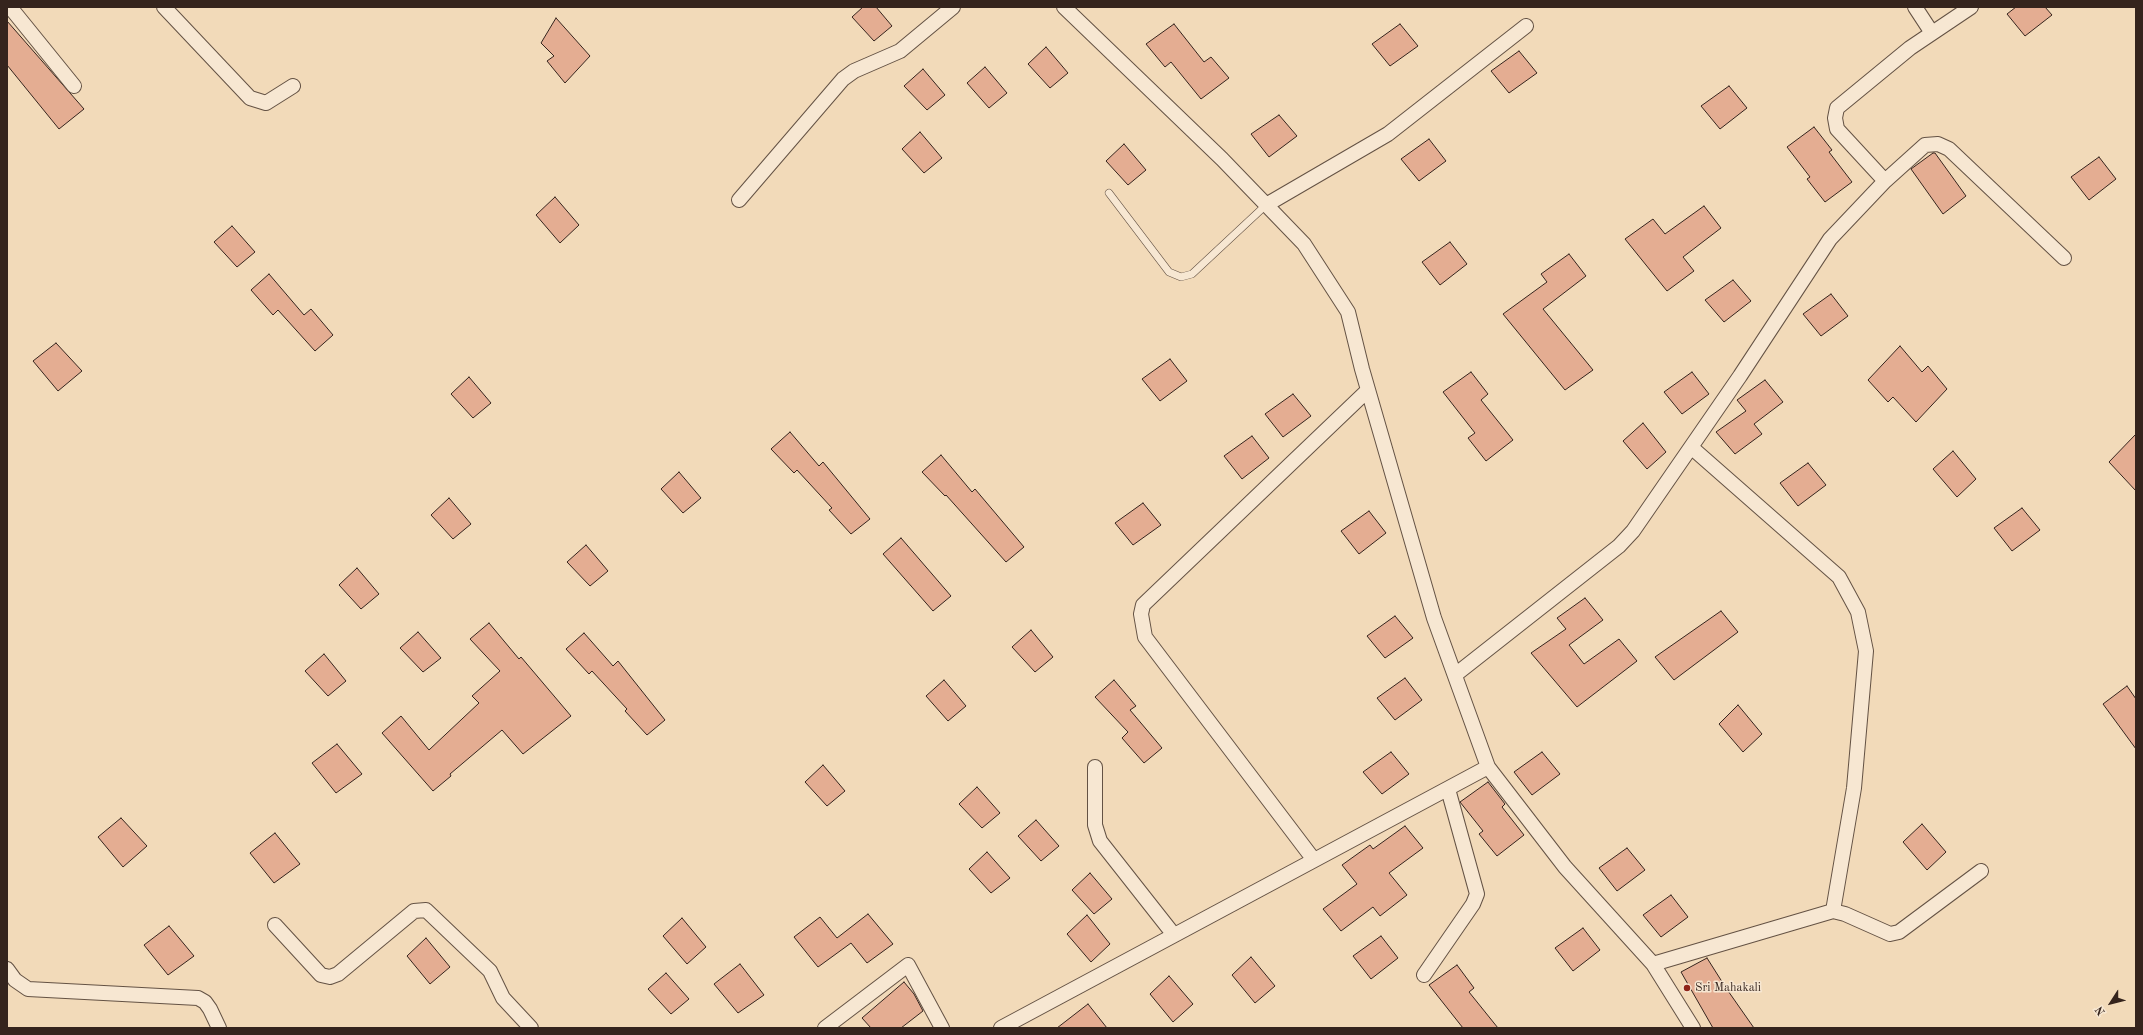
<!DOCTYPE html>
<html>
<head>
<meta charset="utf-8">
<style>
  body { margin:0 }
  #map { position:relative; width:2143px; height:1035px; overflow:hidden; background:#f2dab9; font-family:"Old Standard TT",serif }
  canvas { display:block }
  .frame { position:absolute; inset:0; border:8px solid #35241d; pointer-events:none }
  .north { position:absolute; left:2091px; top:983px; width:40px; height:40px; -webkit-text-stroke:3px #f7e7d2; paint-order:stroke; rotate:234deg; font-size:11px; font-weight:700; line-height:16px; text-align:center; color:#35241d }
  .north::after { content:''; display:block; margin:auto; width:14px; height:18px; background:#35241d; clip-path:polygon(50% 0,100% 100%,50% 72%,0 100%) }
</style>
</head>
<body>
<div id="map">
<canvas width="2143" height="1035"></canvas>
<div class="frame"></div>
<div class="north">N</div>
</div>
<script>
const ctx = document.querySelector('canvas').getContext('2d');
ctx.lineJoin = 'round';
function paint(path, color) { ctx.fillStyle = color; ctx.fill(path, 'evenodd'); }
const poly = rows => new Path2D(rows.map(r => 'M' + r).join(''));
function strokePath(path, color, width, dash) { ctx.strokeStyle = color; ctx.lineWidth = width; ctx.lineCap = dash ? 'butt' : 'round'; ctx.setLineDash(dash || []); ctx.stroke(path); }
function write(font, color, halo, rows, align = 'center') {
  ctx.font = font + ' "Old Standard TT",serif'; ctx.lineWidth = 3; ctx.setLineDash([]); ctx.textBaseline = 'middle'; ctx.strokeStyle = halo; ctx.fillStyle = color; for (const [text, x, y, turn = 0] of rows) {
    ctx.save(); ctx.translate(x, y); ctx.rotate((+turn || 0) * Math.PI / 180); ctx.textAlign = isNaN(turn) ? turn : align; if (halo) ctx.strokeText(text, 0, 0); ctx.fillText(text, 0, 0); ctx.restore();
  }
}
const building = poly([
  [863,7,876,7,892,26,874,41,852,17,863,7],
  [2016,7,2045,7,2052,15,2025,36,2007,14,2016,7],
  [556,18,590,56,565,83,547,61,554,56,541,43,556,18],
  [7,21,84,109,59,129,7,65,7,21],
  [1174,24,1204,62,1211,57,1229,78,1201,99,1171,62,1165,67,1146,44,1174,24],
  [1400,24,1418,46,1390,66,1372,44,1400,24],
  [1046,47,1068,73,1050,88,1028,64,1046,47],
  [1519,51,1537,73,1509,93,1491,71,1519,51],
  [985,67,1007,93,989,108,967,83,985,67],
  [923,69,945,95,927,110,904,86,923,69],
  [1729,86,1747,108,1720,129,1701,106,1729,86],
  [1279,115,1297,136,1269,157,1251,134,1279,115],
  [1814,127,1832,150,1829,152,1852,182,1825,202,1807,179,1810,177,1787,147,1814,127],
  [920,132,942,158,924,173,902,149,920,132],
  [1429,139,1446,161,1419,181,1401,159,1429,139],
  [1124,144,1146,170,1128,185,1106,161,1124,144],
  [1933,153,1935,153,1966,196,1943,214,1911,169,1933,153],
  [2099,157,2116,179,2089,200,2071,177,2099,157],
  [555,197,579,225,560,243,536,215,555,197],
  [1704,206,1721,228,1683,257,1694,271,1667,291,1625,239,1653,219,1665,234,1704,206],
  [232,226,255,252,237,267,214,242,232,226],
  [1450,242,1467,264,1440,285,1422,262,1450,242],
  [1569,254,1586,276,1543,309,1593,370,1565,390,1503,314,1547,282,1541,274,1569,254],
  [269,274,304,315,311,309,333,335,315,351,278,310,273,315,251,290,269,274],
  [1733,280,1751,301,1724,322,1705,300,1733,280],
  [1831,294,1848,316,1821,336,1803,314,1831,294],
  [56,343,82,371,58,391,33,361,56,343],
  [1900,346,1922,372,1928,366,1947,389,1916,422,1893,397,1888,402,1868,380,1900,346],
  [1170,359,1187,381,1160,401,1142,379,1170,359],
  [1471,372,1488,394,1481,400,1513,440,1486,461,1468,438,1475,433,1443,392,1471,372],
  [1692,372,1709,394,1682,414,1664,392,1692,372],
  [469,377,491,403,473,418,451,394,469,377],
  [1765,380,1783,402,1754,424,1762,434,1735,454,1716,432,1746,411,1737,400,1765,380],
  [1293,394,1311,416,1283,437,1265,414,1293,394],
  [1643,423,1666,452,1647,469,1623,441,1643,423],
  [790,432,819,466,823,462,870,519,851,534,829,510,832,508,797,470,794,473,771,449,790,432],
  [2136,434,2136,491,2109,462,2136,434],
  [1252,436,1269,458,1242,479,1224,456,1252,436],
  [1953,451,1976,479,1957,497,1933,469,1953,451],
  [941,455,972,492,975,489,1024,547,1006,562,946,495,945,496,922,472,941,455],
  [1808,463,1826,485,1798,506,1780,483,1808,463],
  [679,472,701,498,683,513,661,489,679,472],
  [449,498,471,524,453,539,431,515,449,498],
  [1143,503,1161,525,1133,545,1115,523,1143,503],
  [2022,508,2040,530,2012,551,1994,528,2022,508],
  [1369,511,1386,533,1359,554,1341,531,1369,511],
  [901,538,951,596,933,611,883,554,901,538],
  [586,545,608,571,590,586,567,562,586,545],
  [357,568,379,594,361,609,339,585,357,568],
  [1585,598,1603,620,1569,645,1584,664,1619,639,1637,661,1577,707,1531,653,1566,629,1557,618,1585,598],
  [1721,611,1738,632,1674,680,1655,657,1721,611],
  [1395,616,1413,638,1385,658,1367,636,1395,616],
  [489,623,519,659,521,657,571,716,523,754,502,730,450,774,451,776,433,791,382,733,401,716,429,750,479,703,472,696,500,671,470,639,489,623],
  [1031,630,1053,657,1035,672,1012,647,1031,630],
  [418,632,441,658,423,672,400,648,418,632],
  [584,633,613,666,618,661,665,720,647,735,625,711,627,709,592,671,589,674,566,649,584,633],
  [324,654,346,681,328,696,305,671,324,654],
  [1405,678,1422,700,1395,720,1377,698,1405,678],
  [944,680,966,706,948,721,926,696,944,680],
  [1114,680,1136,706,1130,710,1162,748,1144,763,1122,738,1128,732,1095,697,1114,680],
  [2127,686,2136,699,2136,749,2103,704,2127,686],
  [1738,705,1762,734,1743,752,1719,724,1738,705],
  [337,744,362,774,336,793,312,763,337,744],
  [1391,752,1409,774,1382,794,1363,772,1391,752],
  [1542,752,1560,774,1532,795,1514,772,1542,752],
  [823,765,845,791,827,806,805,782,823,765],
  [1488,782,1505,804,1502,807,1524,835,1497,856,1479,834,1483,831,1460,802,1488,782],
  [977,787,1000,813,982,828,959,804,977,787],
  [121,818,147,846,123,867,98,837,121,818],
  [1036,820,1059,846,1041,861,1018,836,1036,820],
  [1922,824,1946,852,1927,870,1903,842,1922,824],
  [1405,826,1423,848,1389,873,1407,895,1380,916,1373,907,1341,931,1323,909,1357,884,1342,865,1370,845,1373,849,1405,826],
  [275,833,300,864,274,883,250,853,275,833],
  [1627,848,1645,870,1617,891,1599,868,1627,848],
  [987,852,1010,878,991,893,969,869,987,852],
  [1090,873,1112,899,1094,914,1072,890,1090,873],
  [1671,895,1688,917,1661,937,1643,915,1671,895],
  [868,914,893,944,867,963,851,943,818,967,794,937,820,917,837,938,868,914],
  [1087,915,1110,944,1091,962,1067,934,1087,915],
  [682,918,706,947,687,964,663,936,682,918],
  [169,926,194,956,168,975,144,945,169,926],
  [1583,928,1600,950,1573,971,1555,948,1583,928],
  [1381,936,1398,958,1371,979,1353,956,1381,936],
  [426,938,450,967,430,984,407,956,426,938],
  [1251,957,1275,986,1255,1003,1232,975,1251,957],
  [1707,958,1726,988,1754,1028,1713,1028,1681,972,1707,958],
  [740,964,764,995,738,1013,714,984,740,964],
  [1457,965,1474,988,1469,992,1498,1028,1463,1028,1429,985,1457,965],
  [666,973,689,999,671,1014,648,989,666,973],
  [1169,976,1193,1004,1173,1022,1150,994,1169,976],
  [904,982,914,994,923,1011,901,1028,871,1028,862,1018,904,982],
  [1088,1004,1107,1028,1057,1028,1088,1004]
]);
paint(building, '#e4ad92');
strokePath(building, '#35241d', 1);
const service = poly([
  [1109,193,1169,272,1181,277,1192,274,1266,205]
]);
const minor = poly([
  [10,7,74,86],
  [164,7,250,98,266,103,293,86],
  [1064,7,1222,159,1304,244,1348,312,1362,369,1434,618,1488,767,1565,867,1653,964,1693,1028],
  [1915,7,1932,33],
  [1885,181,1925,145,1938,144,1949,149,2064,258],
  [739,200,843,79,854,71,900,51,953,7],
  [1266,205,1388,134,1526,26],
  [1691,447,1839,577,1858,612,1866,651,1854,788,1833,911],
  [1455,675,1619,546,1633,531,1740,376,1830,239,1885,181,1837,129,1835,118,1837,108,1910,48,1971,7],
  [1095,767,1095,825,1100,841,1174,935],
  [1314,860,1145,637,1141,614,1143,605,1368,390],
  [275,925,321,975,330,977,338,974,414,911,426,910,490,971,503,998,531,1028],
  [1653,964,1833,911,1845,914,1890,934,1899,932,1981,871],
  [7,969,15,980,28,989,198,998,205,1002,210,1009,219,1028],
  [1424,975,1473,904,1477,894,1448,789],
  [825,1028,908,965,942,1028],
  [1001,1028,1488,767]
]);
strokePath(service, '#645244', 8);
strokePath(minor, '#645244', 16);
strokePath(service, '#f7e7d2', 7);
strokePath(minor, '#f7e7d2', 14);
for (const [x, y, r, color] of [
  [1687,988,4,"#8f2418"]
]) { const dot = new Path2D(); dot.arc(x, y, r, 0, 2 * Math.PI); ctx.fillStyle = color; ctx.fill(dot); strokePath(dot, '#f7e7d2', 1.5); }
write('12px', '#35241d', '#f7e7d2', [
  ["Sri Mahakali",1695,988]
], 'left');
</script>
</body>
</html>
